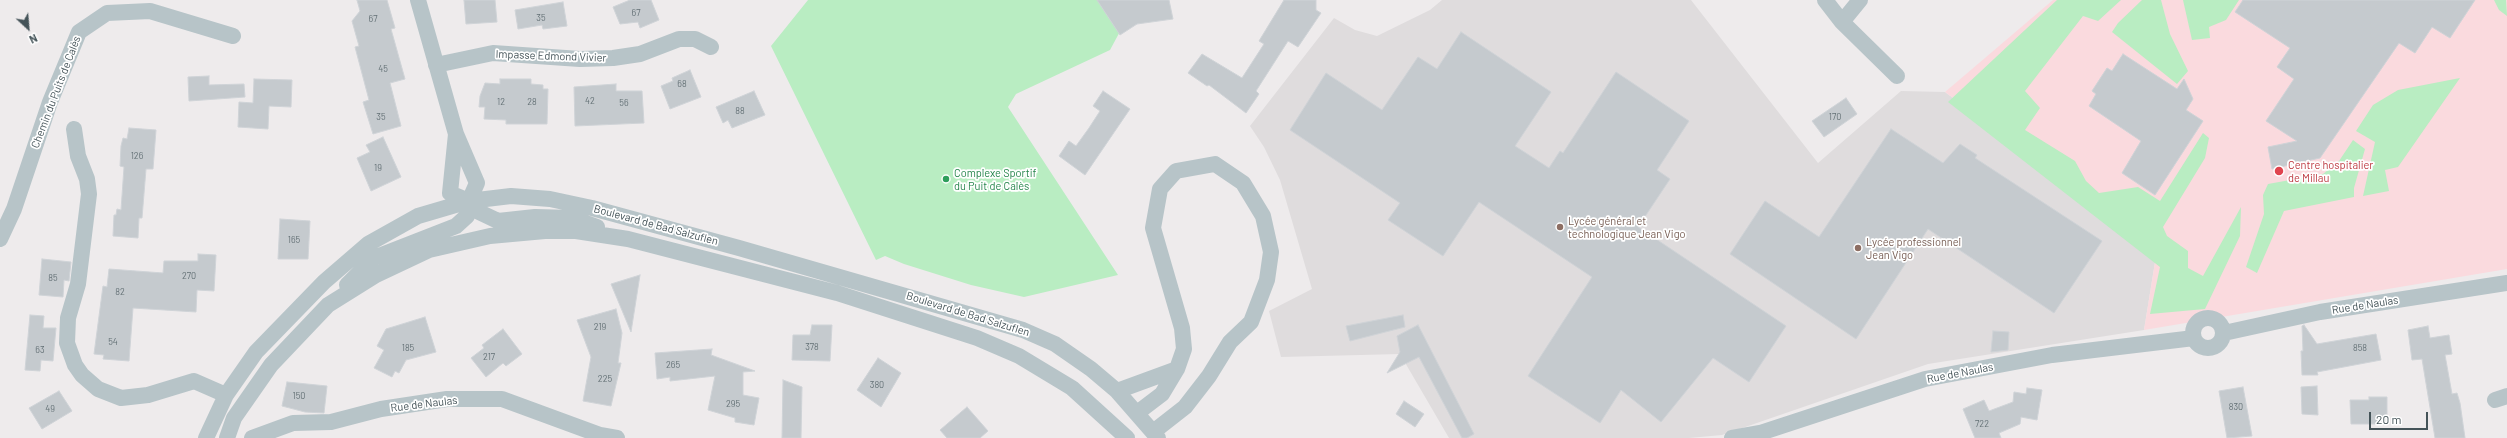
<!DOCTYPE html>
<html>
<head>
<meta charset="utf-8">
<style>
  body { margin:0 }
  #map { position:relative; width:2507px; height:438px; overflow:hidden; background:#eeebec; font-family:Barlow,sans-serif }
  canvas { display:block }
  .north { position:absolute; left:8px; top:8px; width:40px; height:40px; -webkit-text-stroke:3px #fff; paint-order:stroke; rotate:154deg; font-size:11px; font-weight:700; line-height:16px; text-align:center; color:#445358 }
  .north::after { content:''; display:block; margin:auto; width:14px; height:18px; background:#445358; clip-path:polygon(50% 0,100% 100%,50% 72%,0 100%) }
  .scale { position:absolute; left:2369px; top:412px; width:59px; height:18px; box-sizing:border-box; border:2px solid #445358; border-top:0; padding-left:5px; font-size:12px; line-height:14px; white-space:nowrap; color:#445358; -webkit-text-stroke:3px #fff; paint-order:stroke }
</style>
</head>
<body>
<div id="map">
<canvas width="2507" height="438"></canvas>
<div class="north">N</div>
<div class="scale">20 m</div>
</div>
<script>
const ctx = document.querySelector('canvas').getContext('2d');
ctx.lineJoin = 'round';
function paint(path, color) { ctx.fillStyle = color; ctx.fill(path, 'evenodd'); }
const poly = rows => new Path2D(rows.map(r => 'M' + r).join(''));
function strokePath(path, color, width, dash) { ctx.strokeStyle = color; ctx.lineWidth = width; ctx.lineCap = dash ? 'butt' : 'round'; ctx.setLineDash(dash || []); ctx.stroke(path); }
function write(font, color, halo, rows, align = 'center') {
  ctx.font = font + ' Barlow,sans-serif'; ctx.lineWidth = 3.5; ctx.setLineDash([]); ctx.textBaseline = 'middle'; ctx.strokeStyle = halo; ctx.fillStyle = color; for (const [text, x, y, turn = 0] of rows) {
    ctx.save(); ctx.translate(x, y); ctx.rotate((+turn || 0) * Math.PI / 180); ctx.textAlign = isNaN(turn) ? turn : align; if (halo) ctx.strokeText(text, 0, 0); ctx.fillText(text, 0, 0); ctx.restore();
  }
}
paint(poly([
  [1442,0,1691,0,1818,163,1901,91,1945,92,2157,250,2144,330,1928,364,1722,435,1689,438,1449,438,1400,354,1281,357,1269,311,1312,289,1280,180,1264,147,1250,126,1334,18,1355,30,1377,36,1430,10]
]), '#dfdcdd');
paint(poly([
  [2053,0,2507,0,2507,269,2144,330,2157,250,1945,92]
]), '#fadade');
paint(poly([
  [808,0,1137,0,1110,50,1016,94,1008,107,1118,275,1024,297,971,285,904,264,885,256,876,260,771,46],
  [2057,0,2121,0,2098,21,2083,16,2025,91,2040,108,2025,130,2075,161,2086,181,2099,193,2138,187,2160,201,2203,133,2209,138,2205,158,2163,227,2167,236,2188,251,2188,268,2203,276,2241,207,2240,236,2205,309,2150,314,2160,267,1948,102],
  [2142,0,2161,0,2170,34,2188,71,2177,84,2112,32,2118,23],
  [2183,0,2239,0,2226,20,2209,27,2210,38,2192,40],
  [2494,0,2506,0,2507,16,2499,10],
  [2460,78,2398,167,2385,170,2389,191,2363,196,2375,142,2356,131,2373,105,2398,90],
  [2353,140,2365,149,2354,188,2354,197,2284,211,2257,273,2246,267,2264,214,2263,195,2268,184,2323,174,2339,161]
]), '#b9edc2');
const building = poly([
  [357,0,387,0,395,28,391,29,405,79,390,83,401,126,373,134,363,102,369,100,355,47,359,46,352,21,360,11,357,0],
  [464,0,495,0,497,22,466,24,464,0],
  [630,0,651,0,659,20,640,28,638,22,620,24,613,7,630,0],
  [1097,0,1169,0,1173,19,1137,24,1120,35,1097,0],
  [1284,0,1316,0,1316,10,1321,13,1298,47,1288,41,1256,91,1259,94,1246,113,1209,85,1207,86,1188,73,1202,54,1242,78,1264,44,1259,41,1284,0],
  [2243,0,2475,0,2450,38,2432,27,2415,53,2399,43,2320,158,2272,169,2268,147,2297,141,2266,121,2294,79,2277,67,2290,48,2235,12,2243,0],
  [563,2,567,26,543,29,542,25,518,29,515,10,563,2],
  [1461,32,1551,92,1515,146,1549,168,1560,151,1563,153,1616,72,1689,121,1657,170,1670,179,1638,227,1786,326,1749,382,1713,358,1661,422,1621,390,1600,423,1528,376,1592,277,1479,202,1443,256,1388,220,1400,203,1290,130,1326,73,1382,110,1418,57,1437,69,1461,32],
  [2123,54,2177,89,2184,79,2193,99,2186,110,2203,121,2155,195,2122,173,2141,141,2089,106,2096,94,2092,91,2107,68,2112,71,2123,54],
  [690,70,701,97,670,109,661,86,673,81,672,78,690,70],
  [209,76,209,85,244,84,245,97,189,101,188,77,209,76],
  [254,79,292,80,291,107,269,106,268,129,238,127,239,102,253,103,254,79],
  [500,79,531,79,531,84,543,85,543,89,548,89,547,124,506,124,506,120,484,119,485,107,479,107,480,96,485,83,500,84,500,79],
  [616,84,616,91,642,91,644,123,575,126,574,87,616,84],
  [754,91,765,115,732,128,728,120,723,123,716,107,754,91],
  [1103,91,1130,109,1085,175,1059,156,1069,141,1076,146,1089,128,1100,111,1093,106,1103,91],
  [1846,98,1857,114,1824,137,1812,121,1846,98],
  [129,128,156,130,153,169,146,169,142,218,139,218,138,238,113,236,114,215,116,215,117,209,121,210,124,167,120,166,121,146,123,138,127,139,129,128],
  [1891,129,1943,163,1960,144,1977,155,1975,158,2102,241,2054,313,1928,229,1856,339,1730,254,1765,201,1819,237,1891,129],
  [383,137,401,177,371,191,357,158,370,152,366,145,383,137],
  [280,219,310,221,308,259,278,259,280,219],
  [198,254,216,255,214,291,197,290,196,312,133,308,129,361,103,359,104,355,94,354,103,286,107,287,109,269,163,273,164,261,198,261,198,254],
  [42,259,71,262,69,281,64,280,63,297,39,295,42,259],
  [640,275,631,332,611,284,640,275],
  [616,309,622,333,618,363,621,363,611,406,583,401,591,357,577,320,616,309],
  [30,315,44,316,43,328,56,328,53,361,41,360,40,371,25,370,30,315],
  [1403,315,1405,327,1350,341,1346,326,1403,315],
  [425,317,436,352,406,360,399,373,395,371,392,377,374,368,384,350,377,346,386,329,425,317],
  [812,325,832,325,830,361,792,360,793,335,810,335,812,325],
  [1418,325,1474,434,1467,438,1462,438,1419,357,1387,373,1400,352,1397,336,1418,325],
  [2304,325,2317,344,2376,334,2381,360,2317,372,2318,375,2302,375,2301,351,2303,351,2302,326,2304,325],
  [2428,326,2430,338,2449,335,2452,354,2445,355,2452,394,2457,393,2460,403,2465,438,2435,438,2422,359,2412,360,2408,330,2428,326],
  [503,329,522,354,506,366,503,363,486,377,471,358,484,348,482,345,503,329],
  [1993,331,2009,332,2008,350,1991,352,1993,331],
  [712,349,711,355,755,371,743,372,743,395,759,398,754,425,735,422,735,418,708,410,715,376,670,381,670,377,657,379,655,353,712,349],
  [878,358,901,373,881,407,857,390,878,358],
  [783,380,802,387,801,438,782,438,783,380],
  [287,382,327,386,324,413,305,412,282,406,287,382],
  [2317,386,2318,415,2302,414,2301,387,2317,386],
  [2243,387,2252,436,2227,438,2219,391,2243,387],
  [2027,388,2042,390,2037,420,2021,417,2020,424,1999,433,2001,438,1975,438,1963,409,1984,400,1989,411,2013,402,2014,392,2026,394,2027,388],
  [59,391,72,411,42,429,29,408,59,391],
  [2369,397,2387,397,2387,424,2351,424,2350,400,2369,400,2369,397],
  [1404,401,1424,414,1415,427,1396,414,1404,401],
  [967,407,988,431,980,438,947,438,940,430,967,407]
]);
paint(building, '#c5cace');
strokePath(building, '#cfd3d7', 1);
strokePath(poly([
  [1825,0,1842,22,1860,0],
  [1842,22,1897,76],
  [436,65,493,53,580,59,613,58,640,54,679,39,695,39,711,47],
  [74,129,78,156,87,179,89,194,78,284,68,318,67,343,75,365,82,375,98,389,121,398,148,395,194,381,226,395],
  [456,134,450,193,469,201,477,211,498,221,535,217,572,218,597,227],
  [0,239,14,209,50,102,79,32,107,13,150,11,233,36],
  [347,285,374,258,456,226,467,216,469,201,477,183,456,134,418,0],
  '2193 333a15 15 0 1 1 30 0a15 15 0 1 1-30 0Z',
  [2224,333,2320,312,2507,283],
  [1117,391,1177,369],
  [2495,400,2507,396],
  [1137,413,1162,394,1177,369,1184,349,1182,328,1153,228,1160,189,1176,171,1215,164,1243,183,1263,216,1271,252,1267,280,1251,322,1230,342,1209,376,1185,407,1153,432],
  [206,438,226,395,256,352,324,282,368,244,418,216,469,201,511,196,550,199,592,208,739,248,1023,330,1055,344,1091,369,1117,391,1158,438],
  [227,438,234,418,271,365,328,305,376,275,429,250,490,236,545,231,576,231,628,239,837,293,977,338,1019,356,1072,388,1127,438],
  [252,438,293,423,331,422,381,409,447,399,502,399,600,435,617,438],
  [1732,438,1760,433,1925,379,2052,355,2194,338]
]), '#b7c4c8', 16);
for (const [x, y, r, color] of [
  [2279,171,5,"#e0444e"],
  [946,179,4,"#2e9e5b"],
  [1560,227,4,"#8d6e63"],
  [1858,248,4,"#8d6e63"]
]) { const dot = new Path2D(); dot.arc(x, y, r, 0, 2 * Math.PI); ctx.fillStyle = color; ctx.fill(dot); strokePath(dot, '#fff', 1.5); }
write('9px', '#647176', null, [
  ["67",636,13],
  ["35",541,18],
  ["67",373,19],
  ["45",383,69],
  ["68",682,84],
  ["42",590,101],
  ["12",501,102],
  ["28",532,102],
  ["56",624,103],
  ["88",740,111],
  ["35",381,117],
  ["170",1835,117],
  ["126",137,156],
  ["19",378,168],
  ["165",294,240],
  ["270",189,276],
  ["85",53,278],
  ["82",120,292],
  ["219",600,327],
  ["54",113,342],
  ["378",812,347],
  ["185",408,348],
  ["858",2360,348],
  ["63",40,350],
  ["217",489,357],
  ["265",673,365],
  ["225",605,379],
  ["380",877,385],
  ["150",299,396],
  ["295",733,404],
  ["830",2236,407],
  ["49",50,409],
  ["722",1982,424]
]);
write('11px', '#445358', '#fff', [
  ["Impasse Edmond Vivier",551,56,2],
  ["Chemin du Puits de Calès",56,92,-69],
  ["Boulevard de Bad Salzuflen",656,225,15],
  ["Rue de Naulas",2365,305,-9],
  ["Boulevard de Bad Salzuflen",968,314,17],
  ["Rue de Naulas",1960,373,-11],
  ["Rue de Naulas",424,404,-7]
]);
write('11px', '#be3a42', '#fff', [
  ["Centre hospitalier",2288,165],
  ["de Millau",2288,178]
], 'left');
write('11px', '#27864d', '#fff', [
  ["Complexe Sportif",954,173],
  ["du Puit de Calès",954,186]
], 'left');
write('11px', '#785e54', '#fff', [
  ["Lycée général et",1568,221],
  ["technologique Jean Vigo",1568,234],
  ["Lycée professionnel",1866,242],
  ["Jean Vigo",1866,255]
], 'left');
</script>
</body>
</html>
